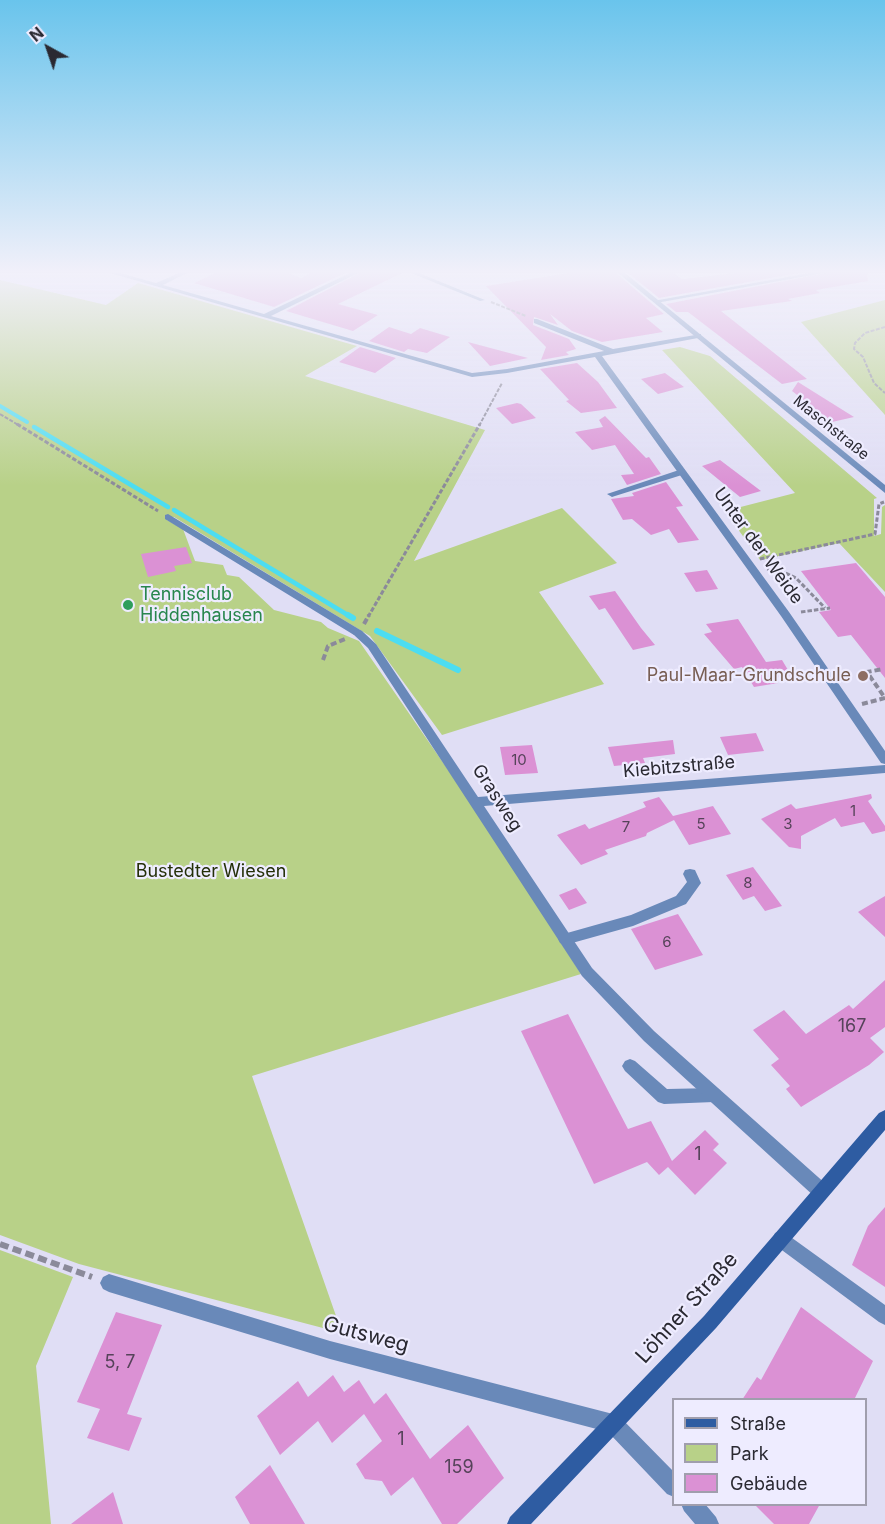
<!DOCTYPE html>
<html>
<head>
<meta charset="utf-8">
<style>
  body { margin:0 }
  #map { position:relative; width:885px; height:1524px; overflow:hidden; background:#e0def5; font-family:Inter,sans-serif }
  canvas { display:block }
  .legend { position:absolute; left:672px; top:1398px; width:195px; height:108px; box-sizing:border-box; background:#eeecff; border:2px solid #a09ead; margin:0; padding:8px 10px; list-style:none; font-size:18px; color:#2a2932 }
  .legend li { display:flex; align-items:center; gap:12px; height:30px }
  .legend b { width:30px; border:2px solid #a09ead }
  .north { position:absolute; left:18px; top:18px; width:60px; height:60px; -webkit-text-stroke:4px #eeecff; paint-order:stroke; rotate:320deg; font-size:16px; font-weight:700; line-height:24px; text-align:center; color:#2a2932 }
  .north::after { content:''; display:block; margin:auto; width:21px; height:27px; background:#2a2932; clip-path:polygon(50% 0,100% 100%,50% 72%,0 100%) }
</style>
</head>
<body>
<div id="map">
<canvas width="885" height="1524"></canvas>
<ul class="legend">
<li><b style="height:8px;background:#2e5ca2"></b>Straße</li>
<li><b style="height:16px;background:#b8d188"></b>Park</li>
<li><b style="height:16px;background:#db91d4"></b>Gebäude</li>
</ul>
<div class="north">N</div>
</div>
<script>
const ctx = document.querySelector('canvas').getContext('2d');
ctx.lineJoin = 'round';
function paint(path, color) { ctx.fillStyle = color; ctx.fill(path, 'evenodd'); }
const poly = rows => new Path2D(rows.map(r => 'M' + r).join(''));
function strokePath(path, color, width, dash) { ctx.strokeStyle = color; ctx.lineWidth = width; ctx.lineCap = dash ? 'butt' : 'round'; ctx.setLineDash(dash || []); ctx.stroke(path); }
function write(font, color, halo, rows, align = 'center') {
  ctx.font = font + ' Inter,sans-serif'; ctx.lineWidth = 4.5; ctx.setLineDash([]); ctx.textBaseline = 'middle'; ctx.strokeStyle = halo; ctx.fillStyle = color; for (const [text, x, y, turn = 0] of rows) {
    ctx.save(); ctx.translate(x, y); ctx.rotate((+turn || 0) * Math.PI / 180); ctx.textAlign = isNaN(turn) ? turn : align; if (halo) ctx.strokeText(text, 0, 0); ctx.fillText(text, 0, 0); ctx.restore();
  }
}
paint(poly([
  [0,280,106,305,138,283,357,346,305,376,485,430,414,561,562,508,617,563,539,592,604,684,442,735,370,636,174,517,167,520,183,529,195,561,223,565,227,575,239,577,274,610,321,622,328,628,359,641,491,832,581,974,252,1076,342,1333,79,1264,0,1235],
  [885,300,885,415,801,322],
  [680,347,710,356,877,498,874,499,874,536,881,534,882,507,885,505,885,592,839,543,760,560,725,511,795,493,662,350],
  [0,1250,73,1277,36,1366,51,1524,0,1524]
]), '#b8d188');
strokePath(poly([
  [0,406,27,422]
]), '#4cddf1', 4);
strokePath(poly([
  [34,427,168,507],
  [174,510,351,617]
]), '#4cddf1', 4.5);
strokePath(poly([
  [348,615,353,618],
  [377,631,458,670]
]), '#4cddf1', 6);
paint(poly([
  [215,273,288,273,301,278,311,273,345,273,274,307,194,283],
  [360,273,402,273,338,304,378,315,353,331,286,311],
  [569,273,616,273,664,314,646,318,663,332,602,342,572,331,550,314,558,325,534,317,533,325,569,339,576,349,566,352,569,355,541,360,546,347,486,286],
  [628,273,673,273,682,279,737,273,798,273,659,298],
  [826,273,867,273,868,281,816,290,820,293,788,299,792,301,721,311,807,379,782,384,688,312,676,312,666,304],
  [389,327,411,334,420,328,450,337,427,353,408,349,404,352,369,341],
  [468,342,528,358,490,366],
  [360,347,396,358,375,373,339,362],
  [577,363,598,382,617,408,581,413,566,401,569,400,540,369],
  [665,373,684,387,658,394,641,379],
  [798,382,854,417,832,422,792,391],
  [517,403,521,404,536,418,512,424,496,408],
  [605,416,646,458,649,457,661,474,627,485,621,475,634,474,615,445,592,450,575,432,603,427,599,420],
  [720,460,761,491,740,497,702,466],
  [666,482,683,506,676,507,699,540,678,543,669,529,651,535,632,519,623,520,611,499,634,496,632,493],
  [186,547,192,563,174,566,176,571,148,577,141,554],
  [856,563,885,597,885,678,851,635,838,637,819,612,831,610,801,571],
  [707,570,718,589,696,592,684,573],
  [615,591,641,628,655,645,633,650,605,608,599,610,589,596],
  [738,619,766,662,782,660,791,675,775,678,778,683,754,687,742,667,734,669,704,634,712,632,706,624],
  [756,733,764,751,728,755,720,737],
  [673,740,675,754,643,758,645,763,614,766,608,747],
  [532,745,538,773,505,775,500,747],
  [871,794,872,798,868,801,885,826,885,831,872,834,864,822,841,827,835,818,801,836,801,849,789,847,761,819,791,804,796,809],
  [659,797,673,816,713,806,731,834,689,845,674,820,647,833,646,836,605,850,608,854,581,865,557,835,585,824,589,829,646,807,643,802],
  [753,867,782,906,765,911,754,896,743,900,726,875],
  [576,888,587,903,569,910,559,895],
  [885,896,885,937,858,912],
  [678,914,703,955,655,970,631,929],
  [885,980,885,1027,870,1038,884,1052,869,1065,801,1107,786,1089,790,1086,771,1065,779,1059,753,1030,784,1010,806,1034,849,1005,853,1009],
  [568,1014,628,1129,651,1121,672,1161,705,1130,719,1144,713,1150,727,1163,695,1195,668,1167,659,1175,647,1162,594,1184,521,1031],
  [885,1207,885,1287,852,1265,868,1226],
  [801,1307,873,1361,854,1400,742,1400,757,1377,761,1380],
  [116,1312,162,1325,127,1414,142,1418,129,1451,87,1438,100,1409,77,1402],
  [333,1375,344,1392,359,1380,374,1404,386,1393,430,1459,468,1425,504,1478,457,1524,442,1524,413,1477,391,1496,382,1481,365,1479,356,1464,382,1441,364,1414,332,1443,318,1421,280,1455,257,1416,298,1381,308,1397],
  [270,1465,305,1524,250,1524,235,1497],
  [113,1492,123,1524,71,1524],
  [754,1504,820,1504,809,1524,774,1524]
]), '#db91d4');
strokePath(poly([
  [491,302,526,316],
  [885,327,865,333,855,343,854,349,863,357,874,383,885,393],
  [0,414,20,426],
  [479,426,502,383]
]), '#8b8a9a', 2, [4, 1.5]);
strokePath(poly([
  [17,424,158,511],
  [760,559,875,534,879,504,884,502],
  [767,569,779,570,796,578,825,608],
  [801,612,830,608],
  [368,617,480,424]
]), '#8b8a9a', 3, [4.5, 2]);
strokePath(poly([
  [364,624,369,615],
  [323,660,328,646,345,639],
  [862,704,885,698,867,672,883,669]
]), '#8b8a9a', 4, [6, 3]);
strokePath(poly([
  [0,1244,92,1277]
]), '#8b8a9a', 6, [9, 4.5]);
paint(poly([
  [682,469,685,470,685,474,615,496,612,497,607,494,682,469],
  [168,514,362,631,363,633,362,635,354,635,165,519,165,515,168,514],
  [690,869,695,870,701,883,686,904,633,926,565,945,560,943,558,939,560,935,631,915,676,896,687,882,683,874,685,870,690,869],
  [630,1059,635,1061,667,1089,714,1088,720,1090,722,1095,720,1100,714,1102,664,1104,658,1102,625,1071,622,1066,625,1061,630,1059]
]), '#6989b9');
paint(poly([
  [110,273,120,273,156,283,179,273,187,273,163,285,264,314,350,273,358,273,271,316,472,373,507,369,604,351,534,323,534,319,537,319,613,349,701,334,701,338,698,338,602,356,789,612,885,751,885,764,881,763,781,616,595,357,507,373,472,377,110,273],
  [411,273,419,273,485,300,480,301,411,273],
  [810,273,824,273,656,303,653,301,810,273],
  [358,630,362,631,376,644,478,797,885,765,885,773,484,806,592,968,654,1031,827,1185,829,1191,827,1197,821,1199,815,1197,644,1041,582,976,368,648,354,635,353,633,354,631,358,630],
  [781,1230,885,1305,885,1325,879,1322,775,1245,772,1239,775,1233,781,1230],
  [109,1274,330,1341,613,1414,620,1417,674,1472,674,1497,667,1494,608,1432,330,1359,109,1292,103,1289,100,1283,103,1277,109,1274],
  [681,1504,705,1504,716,1517,719,1524,695,1524,684,1511,681,1504]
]), '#6989b9');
paint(poly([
  [618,273,625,273,885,485,885,493,618,273]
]), '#6989b9');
paint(poly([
  [885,1110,885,1130,716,1328,531,1524,507,1524,510,1517,704,1316,879,1113,885,1110]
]), '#2e5ca2');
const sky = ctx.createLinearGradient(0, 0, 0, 486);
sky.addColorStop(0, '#69c4ec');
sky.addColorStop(0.56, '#f1f0fa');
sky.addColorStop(1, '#f1f0fa00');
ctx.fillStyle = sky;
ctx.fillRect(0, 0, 885, 486);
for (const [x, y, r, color] of [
  [128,605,6,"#2e9e5b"],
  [863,676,6,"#8d6e63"]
]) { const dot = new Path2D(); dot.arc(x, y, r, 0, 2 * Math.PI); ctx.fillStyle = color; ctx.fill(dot); strokePath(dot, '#eeecff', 2); }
write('15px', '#2a2932', '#eeecff', [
  ["Maschstraße",831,428,39]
]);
write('15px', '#56435a', null, [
  ["10",519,760],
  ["1",853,811],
  ["5",701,824],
  ["3",788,824],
  ["7",626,827],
  ["8",748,883],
  ["6",667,942]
]);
write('18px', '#2a2932', '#eeecff', [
  ["Unter der Weide",758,546,54],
  ["Kiebitzstraße",679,767,-5],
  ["Grasweg",497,798,57]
]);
write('18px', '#27864d', '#eeecff', [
  ["Tennisclub",140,595],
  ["Hiddenhausen",140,616]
], 'left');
write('18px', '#785e54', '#eeecff', [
  ["Paul-Maar-Grundschule",851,676]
], 'right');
write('18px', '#242f08', '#eeecff', [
  ["Bustedter Wiesen",211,872]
]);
write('18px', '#56435a', null, [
  ["167",852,1027],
  ["1",698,1155],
  ["5, 7",120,1363],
  ["1",401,1440],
  ["159",459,1468]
]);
write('21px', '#2a2932', '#eeecff', [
  ["Löhner Straße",687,1308,-48],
  ["Gutsweg",366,1335,15]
]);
</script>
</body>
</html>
